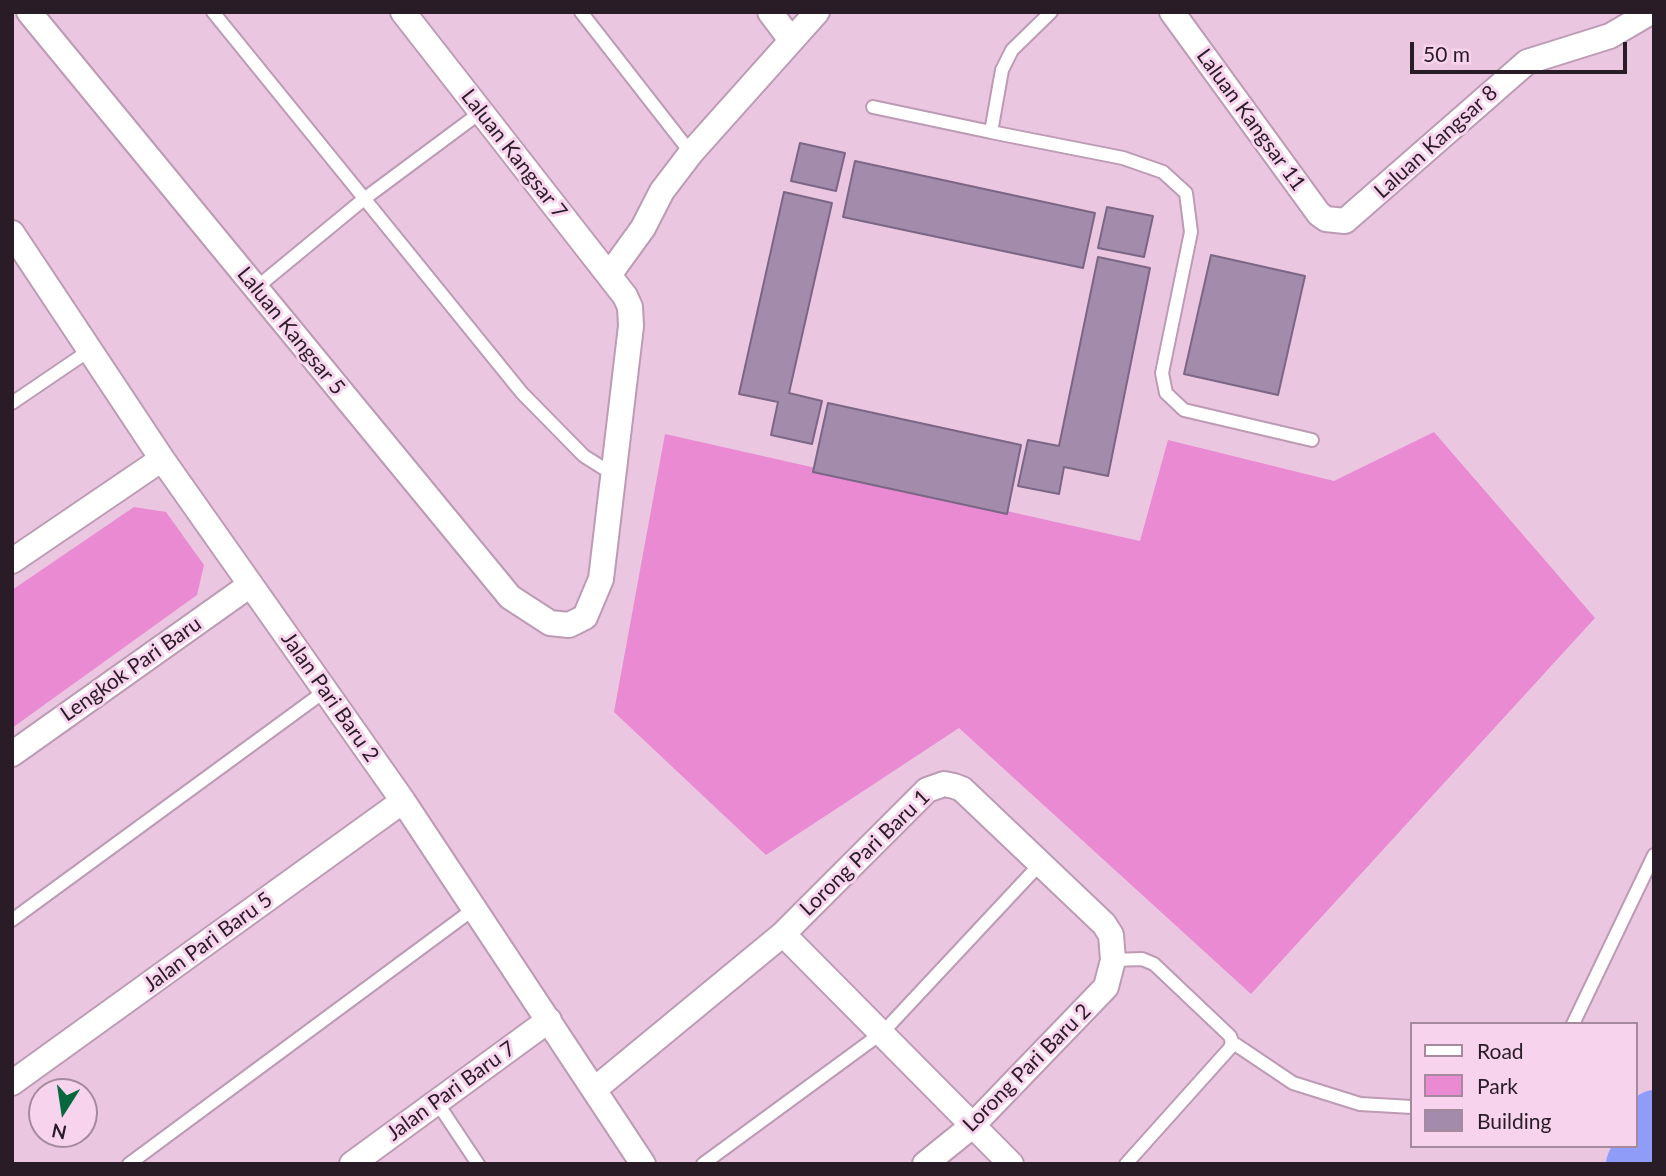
<!DOCTYPE html>
<html>
<head>
<meta charset="utf-8">
<style>
  body { margin:0 }
  #map { position:relative; width:1666px; height:1176px; overflow:hidden; background:#eac6e0; font-family:Lato,sans-serif }
  canvas { display:block }
  .frame { position:absolute; inset:0; border:14px solid #291c26; pointer-events:none }
  .legend { position:absolute; left:1410px; top:1022px; width:228px; height:126px; box-sizing:border-box; background:#f7d3ed; border:2px solid #a58a9d; margin:0; padding:9px 12px; list-style:none; font-size:21px; color:#291c26 }
  .legend li { display:flex; align-items:center; gap:14px; height:35px }
  .legend b { width:35px; border:2px solid #a58a9d }
  .north { position:absolute; left:28px; top:1078px; width:70px; height:70px; box-sizing:border-box; background:#f7d3ed; border:2px solid #a58a9d; border-radius:50%; rotate:192deg; font-size:19px; font-weight:700; line-height:28px; text-align:center; color:#291c26 }
  .north::after { content:''; display:block; margin:auto; width:24px; height:32px; background:#06683c; clip-path:polygon(50% 0,100% 100%,50% 72%,0 100%) }
  .scale { position:absolute; left:1410px; top:42px; width:217px; height:32px; box-sizing:border-box; border:4px solid #291c26; border-top:0; padding-left:9px; font-size:21px; line-height:24px; white-space:nowrap; color:#291c26; -webkit-text-stroke:5px #f7d3ed; paint-order:stroke }
</style>
</head>
<body>
<div id="map">
<canvas width="1666" height="1176"></canvas>
<div class="frame"></div>
<ul class="legend">
<li><b style="height:9px;background:#fff"></b>Road</li>
<li><b style="height:19px;background:#e98ad3"></b>Park</li>
<li><b style="height:19px;background:#a28bab"></b>Building</li>
</ul>
<div class="north">N</div>
<div class="scale">50 m</div>
</div>
<script>
const ctx = document.querySelector('canvas').getContext('2d');
ctx.lineJoin = 'round';
function paint(path, color) { ctx.fillStyle = color; ctx.fill(path, 'evenodd'); }
const poly = rows => new Path2D(rows.map(r => 'M' + r).join(''));
function strokePath(path, color, width, dash) { ctx.strokeStyle = color; ctx.lineWidth = width; ctx.lineCap = dash ? 'butt' : 'round'; ctx.setLineDash(dash || []); ctx.stroke(path); }
function write(font, color, halo, rows, align = 'center') {
  ctx.font = font + ' Lato,sans-serif'; ctx.lineWidth = 6; ctx.setLineDash([]); ctx.textBaseline = 'middle'; ctx.strokeStyle = halo; ctx.fillStyle = color; for (const [text, x, y, turn = 0] of rows) {
    ctx.save(); ctx.translate(x, y); ctx.rotate((+turn || 0) * Math.PI / 180); ctx.textAlign = isNaN(turn) ? turn : align; if (halo) ctx.strokeText(text, 0, 0); ctx.fillText(text, 0, 0); ctx.restore();
  }
}
paint(poly([
  [1434,432,1595,618,1251,994,959,728,766,855,614,712,665,434,1140,541,1168,440,1334,481],
  [134,507,166,512,204,565,197,595,12,728,12,590]
]), '#e98ad3');
strokePath(poly([
  [1632,1164,1654,1116]
]), '#8f9df8', 52);
const building = poly([
  [800,143,845,153,836,191,791,181,800,143],
  [855,161,1095,213,1083,268,843,217,855,161],
  [784,192,832,203,789,393,822,401,812,444,771,435,778,402,739,394,784,192],
  [1107,207,1153,216,1144,257,1098,248,1107,207],
  [1211,255,1305,276,1278,395,1184,374,1211,255],
  [1098,257,1150,268,1108,476,1064,467,1059,494,1018,486,1028,440,1059,446,1098,257],
  [828,403,1021,445,1007,514,813,472,828,403]
]);
paint(building, '#a28bab');
strokePath(building, '#7c6685', 2);
const service = poly([
  [213,12,522,393,584,456,603,468,614,469],
  [581,12,691,153],
  [1051,12,1012,50,1002,70,991,132,1123,158,1163,172,1186,193,1191,232,1162,373,1166,393,1184,410,1312,440],
  [873,107,991,132],
  [256,288,364,199,481,112],
  [12,403,90,350],
  [12,920,325,691],
  [1113,960,1142,959,1154,964,1230,1036,1232,1042,1230,1048,1126,1164],
  [1573,1024,1654,855],
  [1232,1042,1293,1083,1360,1104,1412,1107],
  [436,1101,478,1164],
  [129,1164,475,908],
  [703,1164,883,1032,1041,863]
]);
const minor = poly([
  [29,12,510,597,550,623,569,625,585,617,601,579,631,326,630,307,625,296,403,12],
  [770,12,791,40],
  [1172,12,1319,214,1326,219,1345,221,1527,62,1610,36,1651,12],
  [12,233,162,459,403,801,643,1164],
  [609,275,643,228,662,191,691,153,817,12],
  [12,561,162,459],
  [12,754,250,585],
  [783,934,1011,1164],
  [12,1083,403,801],
  [595,1089,783,934,927,790,944,784,954,786,962,789,1104,924,1111,935,1113,960,1106,987,972,1126,925,1164],
  [352,1164,549,1020]
]);
strokePath(service, '#bd9bb4', 16);
strokePath(minor, '#bd9bb4', 28);
strokePath(service, '#fff', 12);
strokePath(minor, '#fff', 24);
write('21px', '#291c26', '#f7d3ed', [
  ["Laluan Kangsar 11",1251,120,54],
  ["Laluan Kangsar 8",1436,142,-42],
  ["Laluan Kangsar 7",514,154,52],
  ["Laluan Kangsar 5",291,331,51],
  ["Lengkok Pari Baru",131,669,-35],
  ["Jalan Pari Baru 2",330,697,55],
  ["Lorong Pari Baru 1",865,853,-44],
  ["Jalan Pari Baru 5",208,942,-36],
  ["Lorong Pari Baru 2",1027,1068,-45],
  ["Jalan Pari Baru 7",451,1091,-36]
]);
</script>
</body>
</html>
